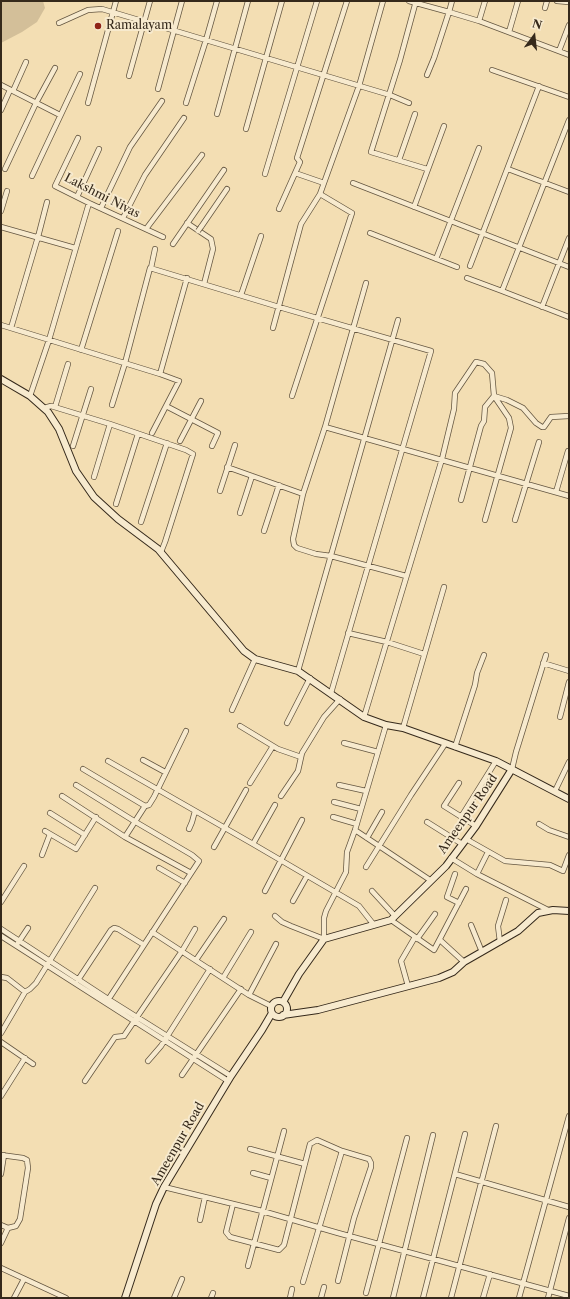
<!DOCTYPE html>
<html>
<head>
<meta charset="utf-8">
<style>
  body { margin:0 }
  #map { position:relative; width:570px; height:1299px; overflow:hidden; background:#f3deb3; font-family:"Libre Caslon Text",serif }
  canvas { display:block }
  .frame { position:absolute; inset:0; border:2px solid #35291b; pointer-events:none }
  .north { position:absolute; left:514px; top:16px; width:40px; height:40px; -webkit-text-stroke:3px #f7eace; paint-order:stroke; rotate:15deg; font-size:11px; font-weight:700; line-height:16px; text-align:center; color:#35291b }
  .north::after { content:''; display:block; margin:auto; width:14px; height:18px; background:#35291b; clip-path:polygon(50% 0,100% 100%,50% 72%,0 100%) }
</style>
</head>
<body>
<div id="map">
<canvas width="570" height="1299"></canvas>
<div class="frame"></div>
<div class="north">N</div>
</div>
<script>
const ctx = document.querySelector('canvas').getContext('2d');
ctx.lineJoin = 'round';
function paint(path, color) { ctx.fillStyle = color; ctx.fill(path, 'evenodd'); }
const poly = rows => new Path2D(rows.map(r => 'M' + r).join(''));
function strokePath(path, color, width, dash) { ctx.strokeStyle = color; ctx.lineWidth = width; ctx.lineCap = dash ? 'butt' : 'round'; ctx.setLineDash(dash || []); ctx.stroke(path); }
function write(font, color, halo, rows, align = 'center') {
  ctx.font = font + ' "Libre Caslon Text",serif'; ctx.lineWidth = 4; ctx.setLineDash([]); ctx.textBaseline = 'middle'; ctx.strokeStyle = halo; ctx.fillStyle = color; for (const [text, x, y, turn = 0] of rows) {
    ctx.save(); ctx.translate(x, y); ctx.rotate((+turn || 0) * Math.PI / 180); ctx.textAlign = isNaN(turn) ? turn : align; if (halo) ctx.strokeText(text, 0, 0); ctx.fillText(text, 0, 0); ctx.restore();
  }
}
paint(poly([
  [1,1,43,1,45,8,37,22,22,32,1,43]
]), '#d3bf99');
const street = poly([
  [409,1,449,12,452,1],
  [416,1,400,60,371,152,427,169],
  [485,1,479,21,569,55],
  [557,1,569,2],
  [545,8,547,1],
  [59,23,88,10,102,9,390,95,409,103],
  [509,32,518,1],
  [559,51,569,25],
  [492,70,569,97],
  [427,75,434,58,449,12,479,21],
  [129,76,150,1],
  [1,85,60,115],
  [158,89,182,1],
  [13,91,26,62],
  [88,103,116,1],
  [186,103,206,40,217,1],
  [1,110,10,90],
  [217,114,248,1],
  [569,120,502,291,569,317],
  [246,129,282,1],
  [78,138,55,186,89,203,163,237],
  [399,160,415,114],
  [5,169,36,103,55,68],
  [508,169,569,192],
  [295,173,324,183],
  [265,174,317,1],
  [32,176,80,74],
  [353,183,569,267],
  [77,197,99,149],
  [414,207,444,126],
  [101,208,130,147,162,101],
  [279,209,300,162,297,158,347,1],
  [1,211,7,191],
  [123,218,145,175,184,118],
  [187,223,211,239,213,249,204,284],
  [1,227,75,248],
  [201,227,227,189],
  [146,229,202,155],
  [370,233,457,267],
  [173,244,224,170],
  [436,259,479,148],
  [470,266,539,86],
  [151,268,155,249],
  [467,278,502,291],
  [366,283,325,427,569,496],
  [241,295,261,236],
  [542,307,569,238],
  [1,325,160,374,187,278],
  [11,328,38,237,47,202],
  [273,328,301,224,320,194,359,86,383,1],
  [81,350,118,231],
  [30,396,49,340,89,203],
  [292,396,352,213,320,194],
  [494,396,507,400,523,408,536,423,542,427,544,427,551,417,569,416],
  [112,405,125,363,150,268,279,307,431,351,331,693],
  [166,406,218,433,212,446],
  [55,407,68,364],
  [44,408,51,406,110,424,94,477],
  [110,424,186,450,193,454,165,542,161,552],
  [152,433,179,381,160,374],
  [180,441,201,401],
  [73,446,91,389],
  [227,467,303,494,293,539,294,545,297,548,316,554,331,556,406,576],
  [220,491,235,445],
  [556,492,568,451],
  [303,494,325,427],
  [116,504,138,434],
  [240,513,252,476],
  [485,520,511,428,509,418,494,396],
  [515,520,539,442],
  [141,522,167,443],
  [264,531,279,485],
  [348,633,387,642,424,654],
  [543,663,569,671],
  [298,671,398,320],
  [232,710,255,659],
  [364,717,442,459,454,409,455,393,476,362,484,364,492,373,494,396,485,407,484,421,481,426,461,500],
  [560,717,569,682],
  [287,723,310,678],
  [240,726,278,749,301,757],
  [403,728,444,587],
  [344,743,378,752],
  [455,747,475,685,477,673,484,655],
  [143,760,165,772],
  [108,761,253,844,359,906,374,925],
  [83,769,145,806],
  [512,769,516,752,546,655],
  [250,783,273,746],
  [459,783,444,806,476,826],
  [76,785,134,821,192,855,199,861,106,1003],
  [339,785,366,791],
  [555,791,569,762],
  [62,796,125,837,191,873],
  [281,796,298,771,302,753,324,717,340,699],
  [334,802,361,809],
  [50,813,85,835],
  [333,817,357,824],
  [461,817,496,761],
  [427,822,462,844],
  [539,824,549,830,569,837],
  [189,829,192,822,195,811],
  [355,830,430,880],
  [45,831,76,849,96,817],
  [125,837,145,806,149,805,154,797,186,731],
  [367,838,382,812],
  [466,839,505,861,550,865,563,871,569,855],
  [253,844,275,805],
  [214,847,246,790],
  [488,852,477,874,548,910],
  [42,855,50,834],
  [451,858,477,874],
  [366,867,411,795,445,744],
  [159,868,185,883],
  [455,874,447,897,459,903],
  [265,891,302,820],
  [372,891,395,916],
  [293,901,307,876],
  [1,902,24,866],
  [275,916,282,922,291,926,324,939,324,918,326,911,346,872,347,852,355,830,386,725],
  [391,920,434,950,466,889],
  [471,925,482,952],
  [1,929,108,999,231,1076],
  [152,932,249,995,271,1006],
  [1,936,228,1081],
  [417,939,435,914],
  [440,940,464,962],
  [500,942,498,926,506,900],
  [18,943,28,928],
  [196,960,224,919],
  [1,977,7,978,25,992,30,989,36,983,95,888],
  [223,978,251,932],
  [78,980,111,930,114,928,118,929,144,945],
  [408,986,401,961,415,937],
  [249,995,276,944],
  [1,1033,25,992],
  [1,1042,33,1064],
  [148,1061,161,1046,210,969],
  [182,1075,241,989],
  [85,1081,115,1037,124,1036,182,951,195,929],
  [1,1096,25,1058],
  [250,1149,305,1164],
  [1,1155,23,1158,27,1160,28,1168,20,1219,16,1226,8,1228],
  [253,1173,271,1178],
  [1,1174,4,1155],
  [455,1174,569,1207],
  [164,1187,262,1211,338,1233,569,1296],
  [233,1204,226,1232,230,1237,279,1250,284,1245,310,1144,317,1140,342,1151,369,1159,371,1163,371,1167,354,1218,338,1281],
  [200,1220,205,1197],
  [1,1225,8,1228,1,1243],
  [248,1266,284,1131],
  [1,1268,66,1298],
  [303,1282,342,1151],
  [366,1293,407,1138],
  [14,1298,24,1279],
  [174,1298,182,1279],
  [211,1298,213,1293],
  [290,1298,292,1289],
  [321,1298,324,1287],
  [393,1298,433,1135],
  [423,1298,465,1134],
  [451,1298,496,1126],
  [483,1298,490,1274],
  [519,1298,569,1116],
  [548,1298,569,1218]
]);
const secondary = poly([
  [1,379,30,396,48,412,59,429,76,471,94,497,118,519,158,549,244,651,255,659,298,671,364,717,386,725,403,728,496,761,569,799],
  '271 1009a8 8 0 1 1 16 0a8 8 0 1 1-16 0Z',
  [283,1002,299,974,324,939,391,920,446,866,476,826,512,769],
  [283,1015,318,1010,439,978,453,972,464,962,518,931,538,913,553,910,569,911],
  [125,1298,156,1204,164,1187,231,1076,262,1030,272,1013]
]);
strokePath(street, '#645641', 6);
strokePath(secondary, '#35291b', 8);
strokePath(street, '#f7eace', 4.5);
strokePath(secondary, '#f7eace', 6);
const streetBridge = poly([
  [198,231,201,227]
]);
strokePath(streetBridge, '#645641', 6, []);
strokePath(streetBridge, '#f7eace', 4.5);
for (const [x, y, r, color] of [
  [98,26,4,"#8f2418"]
]) { const dot = new Path2D(); dot.arc(x, y, r, 0, 2 * Math.PI); ctx.fillStyle = color; ctx.fill(dot); strokePath(dot, '#f7eace', 1.5); }
write('12px', '#35291b', '#f7eace', [
  ["Ramalayam",106,26]
], 'left');
write('12px', '#35291b', '#f7eace', [
  ["Lakshmi Nivas",102,196,27],
  ["Ameenpur Road",468,814,-55],
  ["Ameenpur Road",178,1144,-60]
]);
</script>
</body>
</html>
